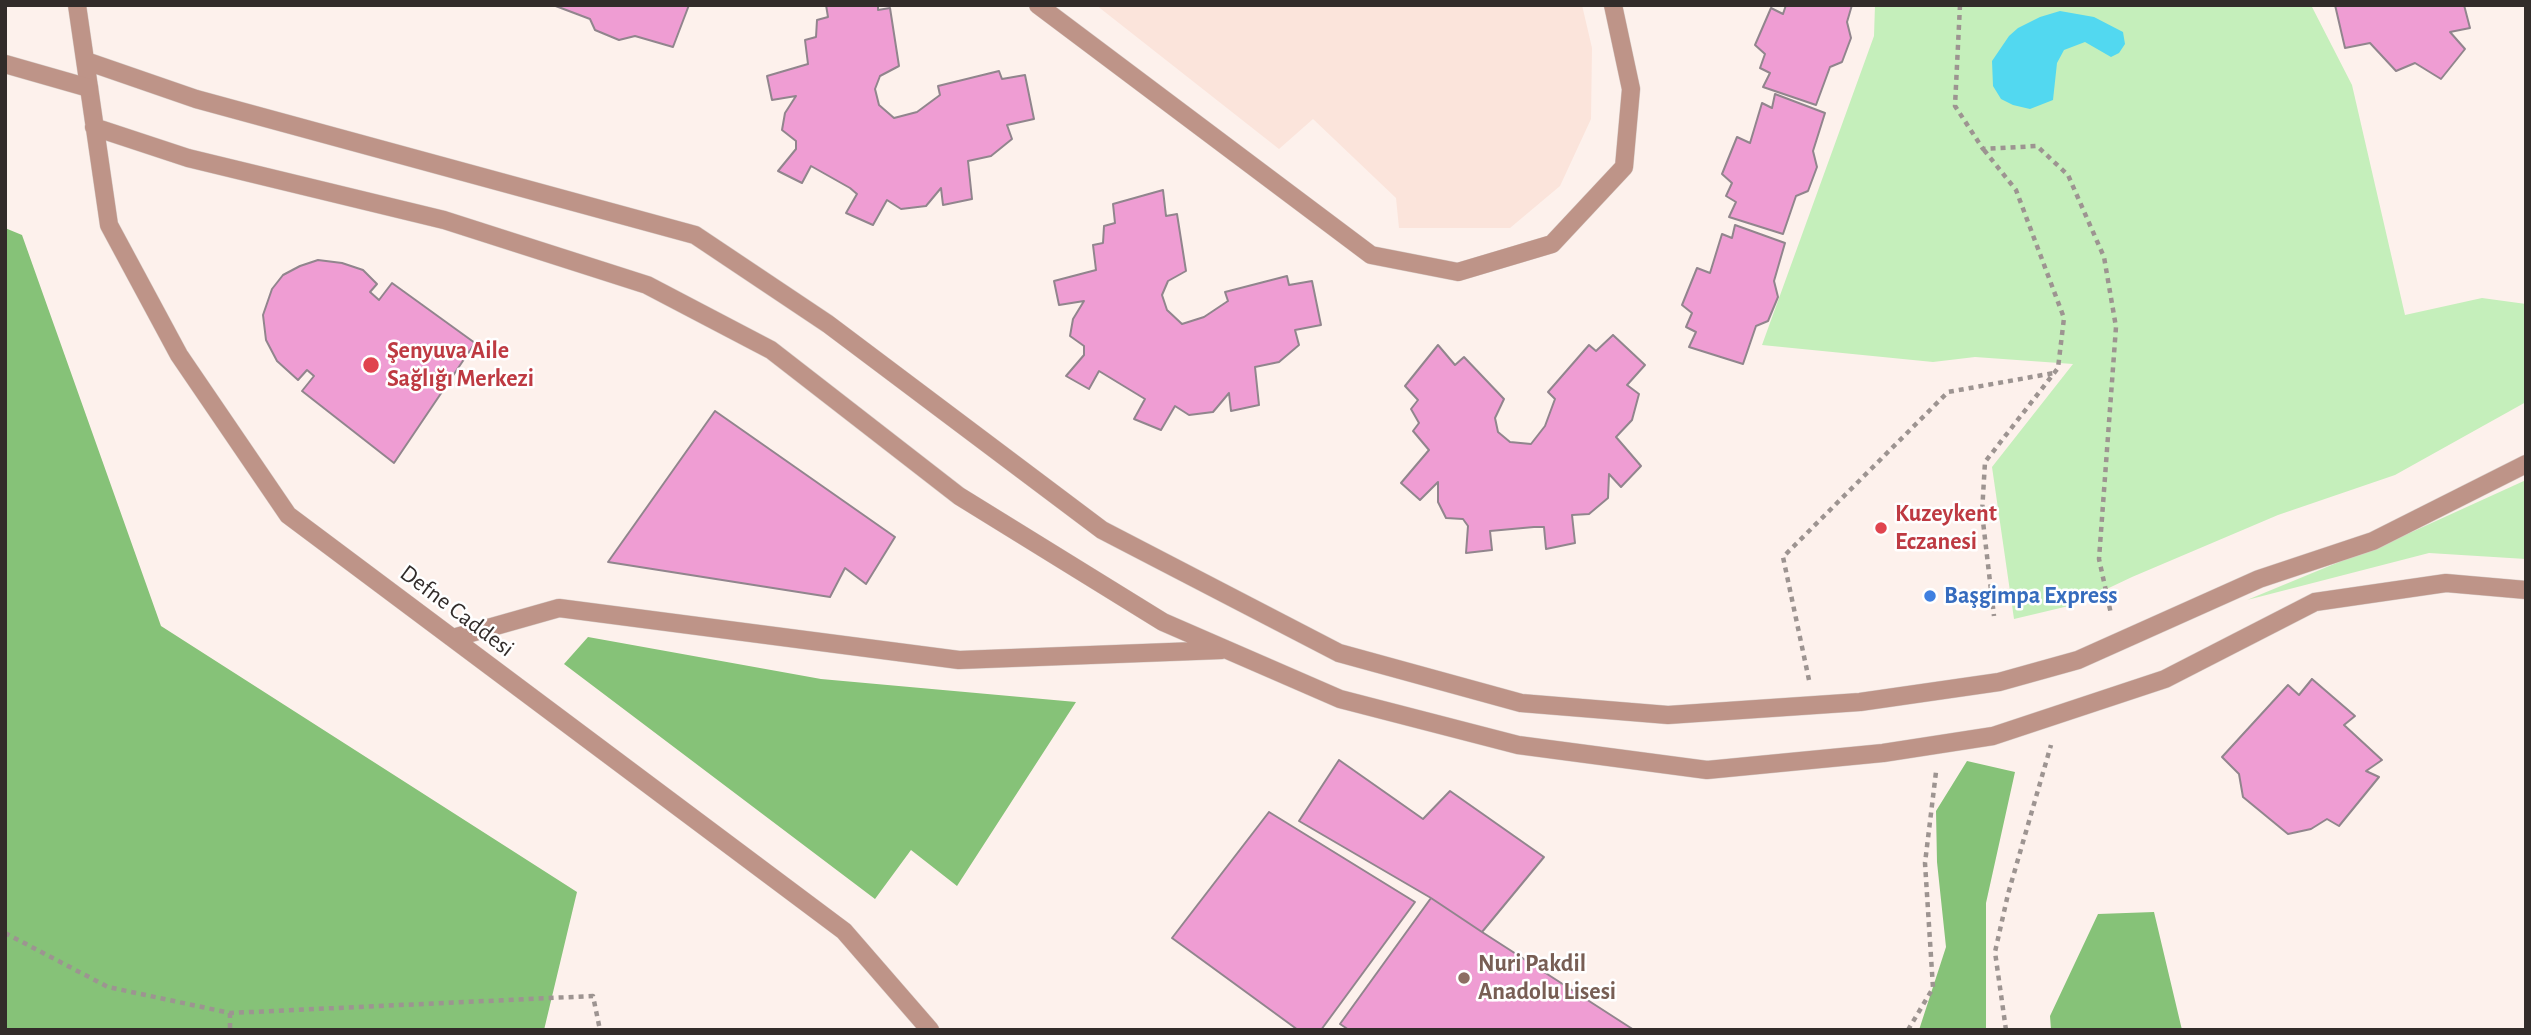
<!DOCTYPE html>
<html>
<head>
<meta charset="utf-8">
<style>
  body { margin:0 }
  #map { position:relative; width:2531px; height:1035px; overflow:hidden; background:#fdf1ec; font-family:"Alegreya Sans",sans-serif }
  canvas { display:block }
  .frame { position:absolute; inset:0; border:7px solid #322c2a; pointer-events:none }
</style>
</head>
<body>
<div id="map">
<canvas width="2531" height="1035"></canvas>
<div class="frame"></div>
</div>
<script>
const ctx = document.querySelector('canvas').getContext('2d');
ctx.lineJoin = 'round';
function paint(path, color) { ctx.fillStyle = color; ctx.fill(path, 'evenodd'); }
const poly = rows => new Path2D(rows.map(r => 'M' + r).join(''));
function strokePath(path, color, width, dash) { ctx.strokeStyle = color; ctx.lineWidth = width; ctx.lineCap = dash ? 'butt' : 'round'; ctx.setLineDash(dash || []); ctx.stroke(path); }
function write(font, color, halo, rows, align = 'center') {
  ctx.font = font + ' "Alegreya Sans",sans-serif'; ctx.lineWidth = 5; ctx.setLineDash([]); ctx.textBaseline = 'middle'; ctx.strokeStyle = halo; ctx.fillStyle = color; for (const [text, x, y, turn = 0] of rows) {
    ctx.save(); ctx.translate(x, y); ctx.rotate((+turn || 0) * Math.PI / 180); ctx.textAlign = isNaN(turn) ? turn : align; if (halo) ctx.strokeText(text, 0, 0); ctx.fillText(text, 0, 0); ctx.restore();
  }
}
paint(poly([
  [1096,5,1582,5,1592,48,1591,119,1560,186,1510,228,1399,228,1396,198,1313,119,1279,149]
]), '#fbe4db');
paint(poly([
  [1875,5,2311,5,2352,85,2405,315,2482,298,2526,304,2526,402,2395,475,2278,515,2132,577,2073,605,2014,619,1992,467,2073,364,1975,357,1933,362,1762,345,1874,36],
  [2526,480,2526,559,2429,553,2247,600,2414,531]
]), '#c5efbb');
paint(poly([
  [5,228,22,235,161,626,577,892,544,1030,5,1030],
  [588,637,821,679,1076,702,957,886,911,850,875,899,564,664],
  [1967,761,2015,772,1986,903,1986,1030,1919,1030,1946,947,1937,862,1936,811],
  [2154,912,2182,1030,2051,1030,2050,1016,2098,914]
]), '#86c278');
paint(poly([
  [2060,11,2094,17,2123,32,2125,44,2119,53,2111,57,2085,42,2064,50,2057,63,2053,100,2030,109,2013,105,2001,99,1993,86,1992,61,2009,36,2018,28,2040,17]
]), '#52d8f0');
const building = poly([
  [553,5,689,5,673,47,635,36,619,40,595,30,590,19,553,5],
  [826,5,878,5,878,10,890,8,899,66,880,76,875,89,879,105,894,118,917,112,940,95,938,86,999,71,1002,79,1025,75,1034,119,1007,125,1012,139,991,156,968,161,972,199,943,205,941,188,926,206,901,209,887,200,873,225,846,213,857,194,850,188,811,166,802,183,778,171,796,149,796,141,782,130,785,113,796,96,772,100,767,76,808,64,805,40,816,37,817,20,828,17,826,5],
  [1786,5,1852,5,1847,22,1851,38,1842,62,1830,67,1816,105,1763,87,1770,73,1760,68,1765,54,1755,45,1771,8,1783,14,1786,5],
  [2335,5,2464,5,2470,28,2450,32,2465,49,2441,79,2415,63,2396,71,2370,43,2345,48,2335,5],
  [1775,94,1825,113,1813,151,1817,167,1808,191,1796,196,1783,234,1729,217,1736,202,1726,196,1732,183,1722,174,1737,137,1750,143,1762,103,1772,108,1775,94],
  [1163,190,1166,216,1177,214,1186,271,1168,281,1162,295,1167,310,1182,324,1204,317,1228,301,1225,292,1287,276,1289,285,1312,281,1321,325,1295,330,1299,345,1279,362,1255,367,1259,405,1231,411,1229,393,1213,412,1189,415,1175,406,1161,430,1134,419,1145,399,1099,371,1089,389,1066,376,1084,355,1084,346,1070,336,1073,319,1084,301,1059,305,1054,281,1096,270,1093,245,1103,243,1104,226,1115,223,1113,204,1163,190],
  [1735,225,1785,243,1774,281,1778,297,1768,321,1756,326,1743,364,1689,347,1696,332,1686,327,1692,313,1682,305,1697,268,1710,273,1722,234,1732,238,1735,225],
  [318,260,342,263,363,270,377,284,370,292,379,300,392,283,475,343,394,463,302,391,314,376,307,370,298,380,277,361,266,340,263,315,272,289,283,275,300,266,318,260],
  [1613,335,1645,365,1627,385,1639,394,1632,420,1616,437,1641,466,1621,487,1609,474,1608,498,1589,514,1572,515,1575,543,1546,549,1544,527,1534,527,1490,531,1492,550,1466,553,1468,526,1463,519,1446,518,1438,502,1438,482,1420,500,1401,483,1429,450,1413,431,1419,423,1411,409,1418,400,1405,386,1438,345,1455,365,1464,357,1504,399,1495,418,1498,432,1510,442,1531,444,1545,426,1555,399,1548,392,1589,345,1596,351,1613,335],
  [715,411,895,537,866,584,845,568,830,597,608,562,715,411],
  [2312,679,2355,716,2344,725,2382,760,2366,771,2379,777,2339,826,2327,819,2311,829,2288,834,2243,797,2239,774,2222,757,2288,685,2299,695,2312,679],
  [1339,760,1423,819,1450,791,1544,857,1482,932,1431,898,1299,821,1339,760],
  [1269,812,1415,902,1321,1030,1298,1030,1172,938,1269,812],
  [1431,898,1482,932,1634,1030,1349,1030,1340,1024,1431,898]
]);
paint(building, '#ef9dd3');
strokePath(building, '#91858d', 2);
const minor = poly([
  [77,5,109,225,179,355,288,515,844,931,930,1030],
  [1038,5,1371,255,1458,272,1552,244,1624,167,1631,89,1613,5],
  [86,61,196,99,695,235,828,324,1102,530,1339,653,1521,703,1668,715,1860,702,1999,682,2078,660,2259,579,2373,541,2526,464],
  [94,127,188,158,444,220,647,285,771,350,959,496,1163,622,1340,699,1518,745,1707,770,1883,753,1993,736,2165,679,2315,602,2446,583,2526,590],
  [453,638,559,608,959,660,1222,650]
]);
const tertiary = poly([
  [5,64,89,88]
]);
strokePath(minor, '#d8cec9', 19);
strokePath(tertiary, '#d8cec9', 19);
strokePath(poly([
  [1960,5,1955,106,1983,149,2037,146,2068,175,2104,257,2116,327,2099,559,2111,614],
  [1984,150,2016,190,2064,318,2058,368,1985,462,1982,513,1994,616],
  [1809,680,1783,557,1948,392,2054,373],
  [5,933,108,987,230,1013,593,996,600,1030],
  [230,1013,230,1030],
  [1908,1030,1933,988,1925,863,1936,772],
  [2006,1030,1995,952,2008,894,2051,745]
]), '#9d9491', 4.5, [5, 5]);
strokePath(minor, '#be9488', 18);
strokePath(tertiary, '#be9488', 18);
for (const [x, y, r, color] of [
  [371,365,9,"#e0444e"],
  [1881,528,7,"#e0444e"],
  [1930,596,7,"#3f7fe0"],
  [1464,978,7,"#8d6e63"]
]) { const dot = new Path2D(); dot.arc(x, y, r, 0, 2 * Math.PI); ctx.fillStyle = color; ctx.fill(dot); strokePath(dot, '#fff', 2.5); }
write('bold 24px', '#be3a42', '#fff', [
  ["Şenyuva Aile",387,351],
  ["Sağlığı Merkezi",387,379],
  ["Kuzeykent",1895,514],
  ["Eczanesi",1895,542]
], 'left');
write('bold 24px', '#366cbe', '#fff', [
  ["Başgimpa Express",1944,596]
], 'left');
write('24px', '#322c2a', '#fff', [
  ["Defne Caddesi",457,611,37]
]);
write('bold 24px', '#785e54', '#fff', [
  ["Nuri Pakdil",1478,964],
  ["Anadolu Lisesi",1478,992]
], 'left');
</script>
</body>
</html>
